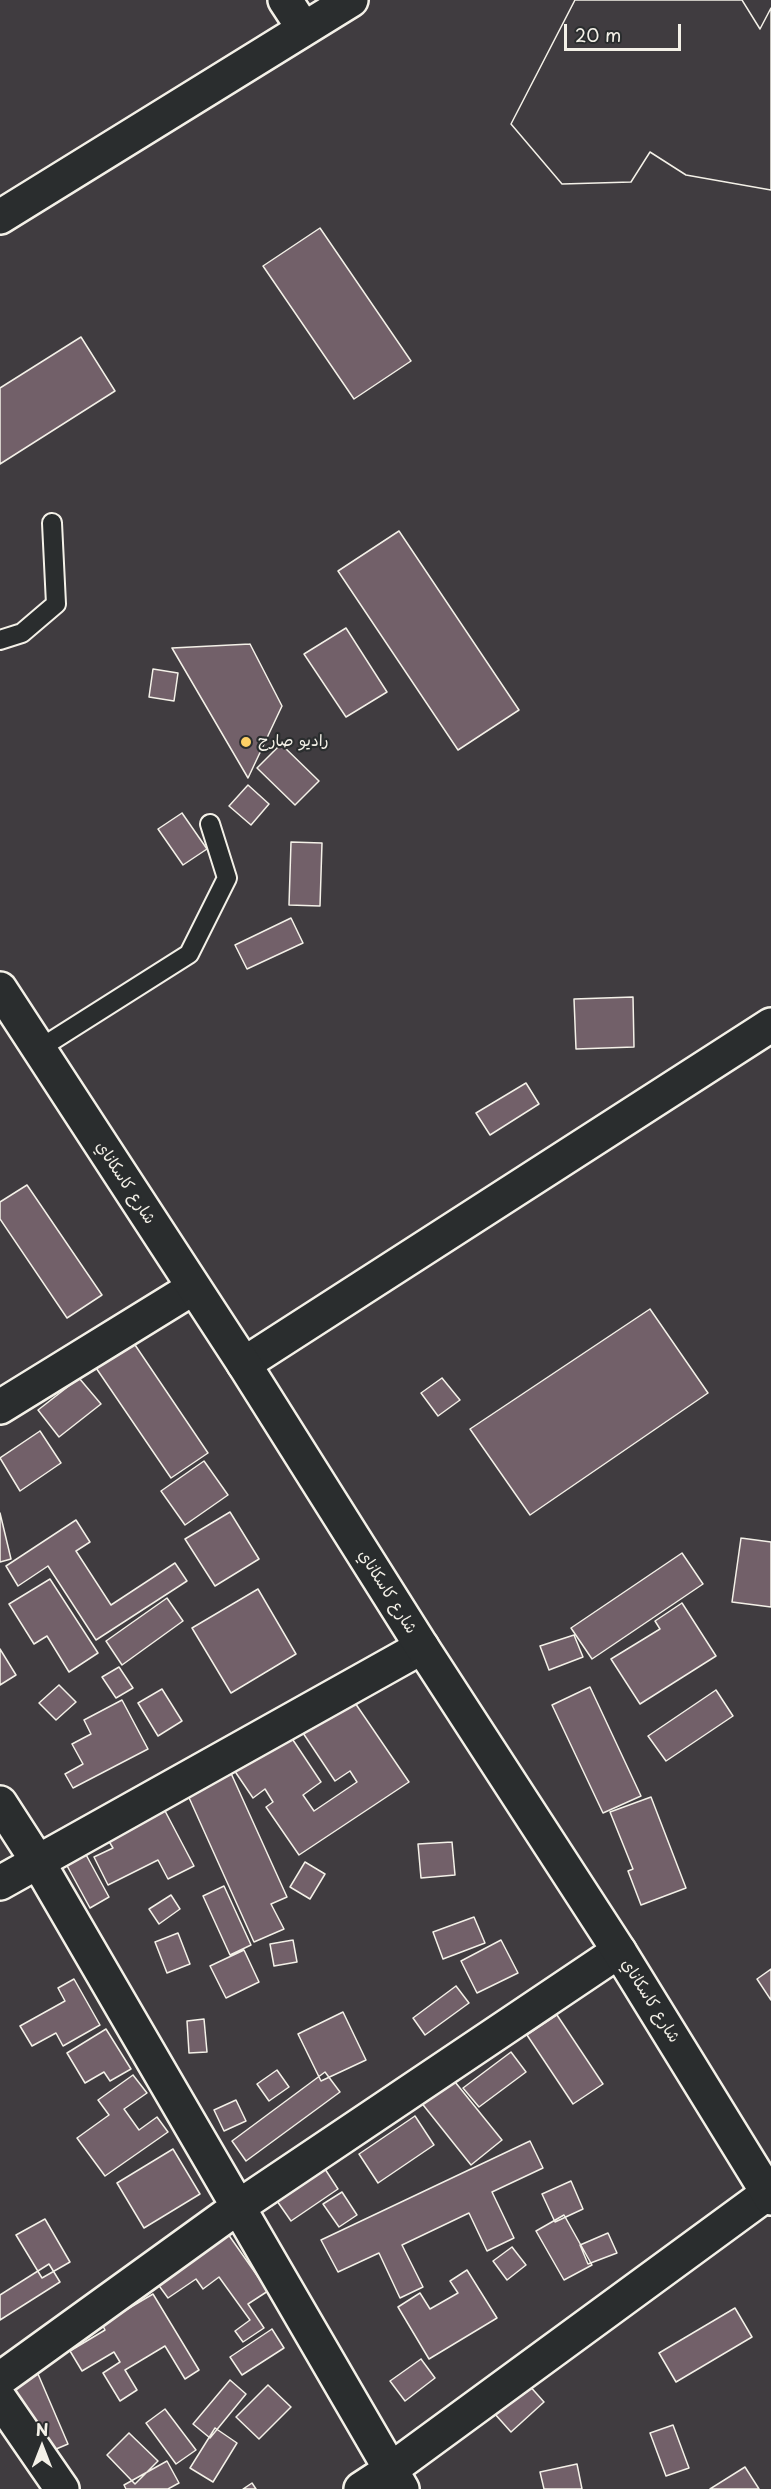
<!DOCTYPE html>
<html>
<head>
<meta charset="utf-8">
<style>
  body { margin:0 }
  #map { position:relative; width:771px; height:2489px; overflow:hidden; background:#403c40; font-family:"Playpen Sans",sans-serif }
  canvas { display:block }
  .north { position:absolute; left:12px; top:2417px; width:60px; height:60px; -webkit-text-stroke:4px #2a2d2e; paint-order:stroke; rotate:0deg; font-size:16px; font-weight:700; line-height:24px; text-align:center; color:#f4f1e8 }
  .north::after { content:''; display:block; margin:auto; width:21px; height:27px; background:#f4f1e8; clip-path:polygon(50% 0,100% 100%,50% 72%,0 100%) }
  .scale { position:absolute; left:564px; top:24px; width:117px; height:27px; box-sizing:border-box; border:3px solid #f4f1e8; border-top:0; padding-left:8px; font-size:18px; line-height:21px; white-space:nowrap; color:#f4f1e8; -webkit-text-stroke:4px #2a2d2e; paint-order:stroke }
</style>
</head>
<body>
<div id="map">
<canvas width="771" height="2489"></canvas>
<div class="north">N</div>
<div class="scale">20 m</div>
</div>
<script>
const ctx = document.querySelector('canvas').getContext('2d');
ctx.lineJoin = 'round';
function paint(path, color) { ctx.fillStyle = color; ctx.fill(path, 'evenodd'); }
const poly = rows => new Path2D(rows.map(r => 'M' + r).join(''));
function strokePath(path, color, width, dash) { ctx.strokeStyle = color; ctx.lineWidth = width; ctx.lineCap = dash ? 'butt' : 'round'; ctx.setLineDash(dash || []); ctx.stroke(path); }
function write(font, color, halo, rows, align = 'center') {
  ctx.font = font + ' "Playpen Sans","Playpen Sans Arabic",sans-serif'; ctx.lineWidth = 4.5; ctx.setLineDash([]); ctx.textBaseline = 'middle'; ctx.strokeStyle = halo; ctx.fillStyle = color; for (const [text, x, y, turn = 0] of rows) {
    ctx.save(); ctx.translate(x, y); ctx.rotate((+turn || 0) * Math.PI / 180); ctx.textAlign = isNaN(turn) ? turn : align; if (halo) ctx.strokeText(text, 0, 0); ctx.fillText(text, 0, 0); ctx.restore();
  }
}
const building = poly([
  [575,0,742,0,760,29,771,8,771,190,686,175,650,152,631,182,562,184,511,124,575,0],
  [575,0,742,0,760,29,771,8,771,190,686,175,650,152,631,182,562,184,511,124,575,0],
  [320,228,411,361,354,399,263,266,320,228],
  [81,337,115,391,0,464,0,388,81,337],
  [399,531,519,710,458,750,338,571,399,531],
  [346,628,387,692,346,717,304,654,346,628],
  [250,644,282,706,248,778,172,648,250,644],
  [153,669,178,673,174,701,149,697,153,669],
  [281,744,319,781,295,805,257,768,281,744],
  [248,785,269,804,251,825,229,806,248,785],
  [182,813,207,849,183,865,158,829,182,813],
  [291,842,322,843,320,906,289,905,291,842],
  [291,918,303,943,247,969,235,945,291,918],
  [633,997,634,1047,576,1049,574,999,633,997],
  [526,1083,539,1104,490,1135,476,1113,526,1083],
  [27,1185,102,1295,67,1318,0,1219,0,1202,27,1185],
  [650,1309,708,1393,530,1515,470,1429,650,1309],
  [129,1336,208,1453,171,1478,92,1362,129,1336],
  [79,1378,101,1404,59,1437,38,1410,79,1378],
  [442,1378,460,1400,438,1416,421,1393,442,1378],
  [40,1431,61,1463,20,1491,0,1458,40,1431],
  [204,1461,228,1495,185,1525,161,1491,204,1461],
  [230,1512,259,1559,215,1586,185,1539,230,1512],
  [0,1513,11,1559,0,1562,0,1513],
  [76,1520,90,1542,76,1551,111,1605,175,1563,187,1581,96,1640,48,1566,18,1586,6,1566,76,1520],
  [741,1538,771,1542,771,1607,732,1602,741,1538],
  [682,1553,703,1584,592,1659,571,1628,682,1553],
  [50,1579,98,1653,69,1672,47,1636,34,1644,9,1604,50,1579],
  [258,1589,296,1654,231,1693,192,1628,258,1589],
  [167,1598,183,1621,122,1665,106,1641,167,1598],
  [682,1603,716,1656,640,1704,611,1659,660,1629,655,1621,682,1603],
  [574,1635,583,1657,549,1670,540,1646,574,1635],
  [0,1649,16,1675,0,1685,0,1649],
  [119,1667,133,1688,116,1698,102,1677,119,1667],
  [59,1685,76,1702,56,1720,39,1703,59,1685],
  [590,1687,641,1796,603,1813,552,1705,590,1687],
  [162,1689,182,1721,158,1736,138,1703,162,1689],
  [716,1690,733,1716,666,1761,648,1736,716,1690],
  [351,1697,409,1782,299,1855,266,1807,273,1802,265,1789,253,1798,232,1767,287,1731,321,1782,303,1795,314,1811,357,1782,350,1771,335,1781,301,1730,351,1697],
  [122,1700,148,1749,73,1788,65,1774,83,1764,72,1744,91,1734,84,1720,122,1700],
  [230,1771,287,1897,271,1904,284,1929,254,1942,186,1791,230,1771],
  [651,1797,686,1888,641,1905,628,1871,633,1869,610,1812,651,1797],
  [164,1809,194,1866,168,1879,158,1860,108,1885,94,1857,113,1848,107,1838,164,1809],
  [452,1842,455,1875,421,1878,418,1844,452,1842],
  [84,1851,109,1897,90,1908,65,1862,84,1851],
  [305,1862,325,1874,310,1899,290,1887,305,1862],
  [224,1886,251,1945,230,1955,203,1896,224,1886],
  [171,1895,180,1909,159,1924,149,1909,171,1895],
  [474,1917,485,1943,443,1959,433,1932,474,1917],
  [178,1933,190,1964,167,1973,155,1942,178,1933],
  [293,1940,297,1962,274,1966,270,1944,293,1940],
  [501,1940,518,1973,477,1993,461,1961,501,1940],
  [244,1950,259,1982,226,1998,210,1966,244,1950],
  [771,1969,771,2000,757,1979,771,1969],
  [74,1979,100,2025,63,2046,56,2033,32,2046,20,2026,65,2001,58,1988,74,1979],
  [456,1986,469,2003,425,2035,413,2018,456,1986],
  [343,2012,366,2060,321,2081,298,2034,343,2012],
  [557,2015,603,2084,573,2104,527,2035,557,2015],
  [204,2019,207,2052,189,2053,187,2021,204,2019],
  [106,2029,131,2069,110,2081,104,2072,85,2083,67,2053,106,2029],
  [511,2052,526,2072,479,2107,463,2088,511,2052],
  [277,2070,289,2087,269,2101,257,2084,277,2070],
  [325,2072,340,2092,246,2161,232,2141,325,2072],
  [133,2075,147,2093,124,2109,139,2130,157,2117,168,2132,105,2176,77,2138,109,2115,98,2100,133,2075],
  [451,2077,502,2140,471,2165,420,2101,451,2077],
  [236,2100,246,2121,224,2131,214,2110,236,2100],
  [415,2116,434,2145,378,2183,359,2154,415,2116],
  [530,2141,543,2168,492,2192,514,2238,487,2251,469,2213,402,2245,423,2287,400,2298,379,2253,338,2272,321,2240,530,2141],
  [173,2149,200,2194,144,2228,117,2183,173,2149],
  [325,2169,338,2189,291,2221,277,2201,325,2169],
  [571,2181,583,2209,555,2222,542,2194,571,2181],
  [342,2192,357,2215,339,2227,323,2204,342,2192],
  [564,2215,592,2265,564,2280,536,2231,564,2215],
  [45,2219,70,2262,42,2278,16,2235,45,2219],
  [608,2233,617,2253,588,2264,580,2245,608,2233],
  [228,2234,268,2291,248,2304,264,2328,243,2342,235,2331,250,2320,219,2277,203,2289,196,2279,168,2298,157,2283,228,2234],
  [512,2247,526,2265,507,2280,493,2261,512,2247],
  [49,2264,60,2282,0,2320,0,2295,49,2264],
  [467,2270,497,2318,429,2359,398,2307,420,2293,430,2309,458,2293,450,2281,467,2270],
  [153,2294,199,2370,185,2379,165,2346,125,2370,137,2390,120,2401,103,2373,120,2362,114,2352,82,2371,70,2351,105,2330,102,2324,153,2294],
  [735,2308,752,2337,676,2382,659,2353,735,2308],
  [272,2329,284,2348,242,2375,230,2357,272,2329],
  [421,2359,435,2378,405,2401,390,2381,421,2359],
  [38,2374,68,2444,42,2455,11,2386,38,2374],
  [230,2380,246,2394,210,2438,193,2424,230,2380],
  [528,2384,544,2402,511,2432,494,2413,528,2384],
  [268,2385,291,2407,259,2439,236,2417,268,2385],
  [165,2409,196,2450,176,2464,146,2423,165,2409],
  [673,2425,689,2468,666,2476,650,2433,673,2425],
  [215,2428,237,2443,213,2482,190,2468,215,2428],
  [129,2433,158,2461,135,2484,107,2455,129,2433],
  [167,2461,179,2483,168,2489,126,2489,124,2485,167,2461],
  [577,2464,582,2489,544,2489,540,2472,577,2464],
  [745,2467,759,2489,710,2489,745,2467],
  [252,2483,256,2489,243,2489,252,2483]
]);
paint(building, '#726069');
strokePath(building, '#f4f1e8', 1.5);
const service = poly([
  [0,640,22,633,56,604,52,523],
  [39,1049,189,954,227,878,210,824]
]);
const minor = poly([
  [285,0,304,29],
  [0,217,351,0],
  [244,1364,771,1025],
  [0,1407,193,1288],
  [0,1803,38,1862,402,2489],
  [0,1883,422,1647],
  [0,2379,238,2207,619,1951],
  [0,2399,62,2489],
  [361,2489,390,2470,768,2193]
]);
const tertiary = poly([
  [0,989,244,1364,422,1647,619,1951,771,2198]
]);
strokePath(service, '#f4f1e8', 22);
strokePath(minor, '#f4f1e8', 38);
strokePath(tertiary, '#f4f1e8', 38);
strokePath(service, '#2a2d2e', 18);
strokePath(minor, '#2a2d2e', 33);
strokePath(tertiary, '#2a2d2e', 33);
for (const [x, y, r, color] of [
  [246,742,6,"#ffd166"]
]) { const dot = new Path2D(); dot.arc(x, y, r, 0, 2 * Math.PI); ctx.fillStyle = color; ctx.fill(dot); strokePath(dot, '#2a2d2e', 2); }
write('16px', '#f4f1e8', '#2a2d2e', [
  ["راديو صارح",258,742]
], 'left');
write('16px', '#f4f1e8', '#2a2d2e', [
  ["شارع كاسكاناي",125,1183,57],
  ["شارع كاسكاناي",387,1592,58],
  ["شارع كاسكاناي",650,2001,58]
]);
</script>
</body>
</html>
